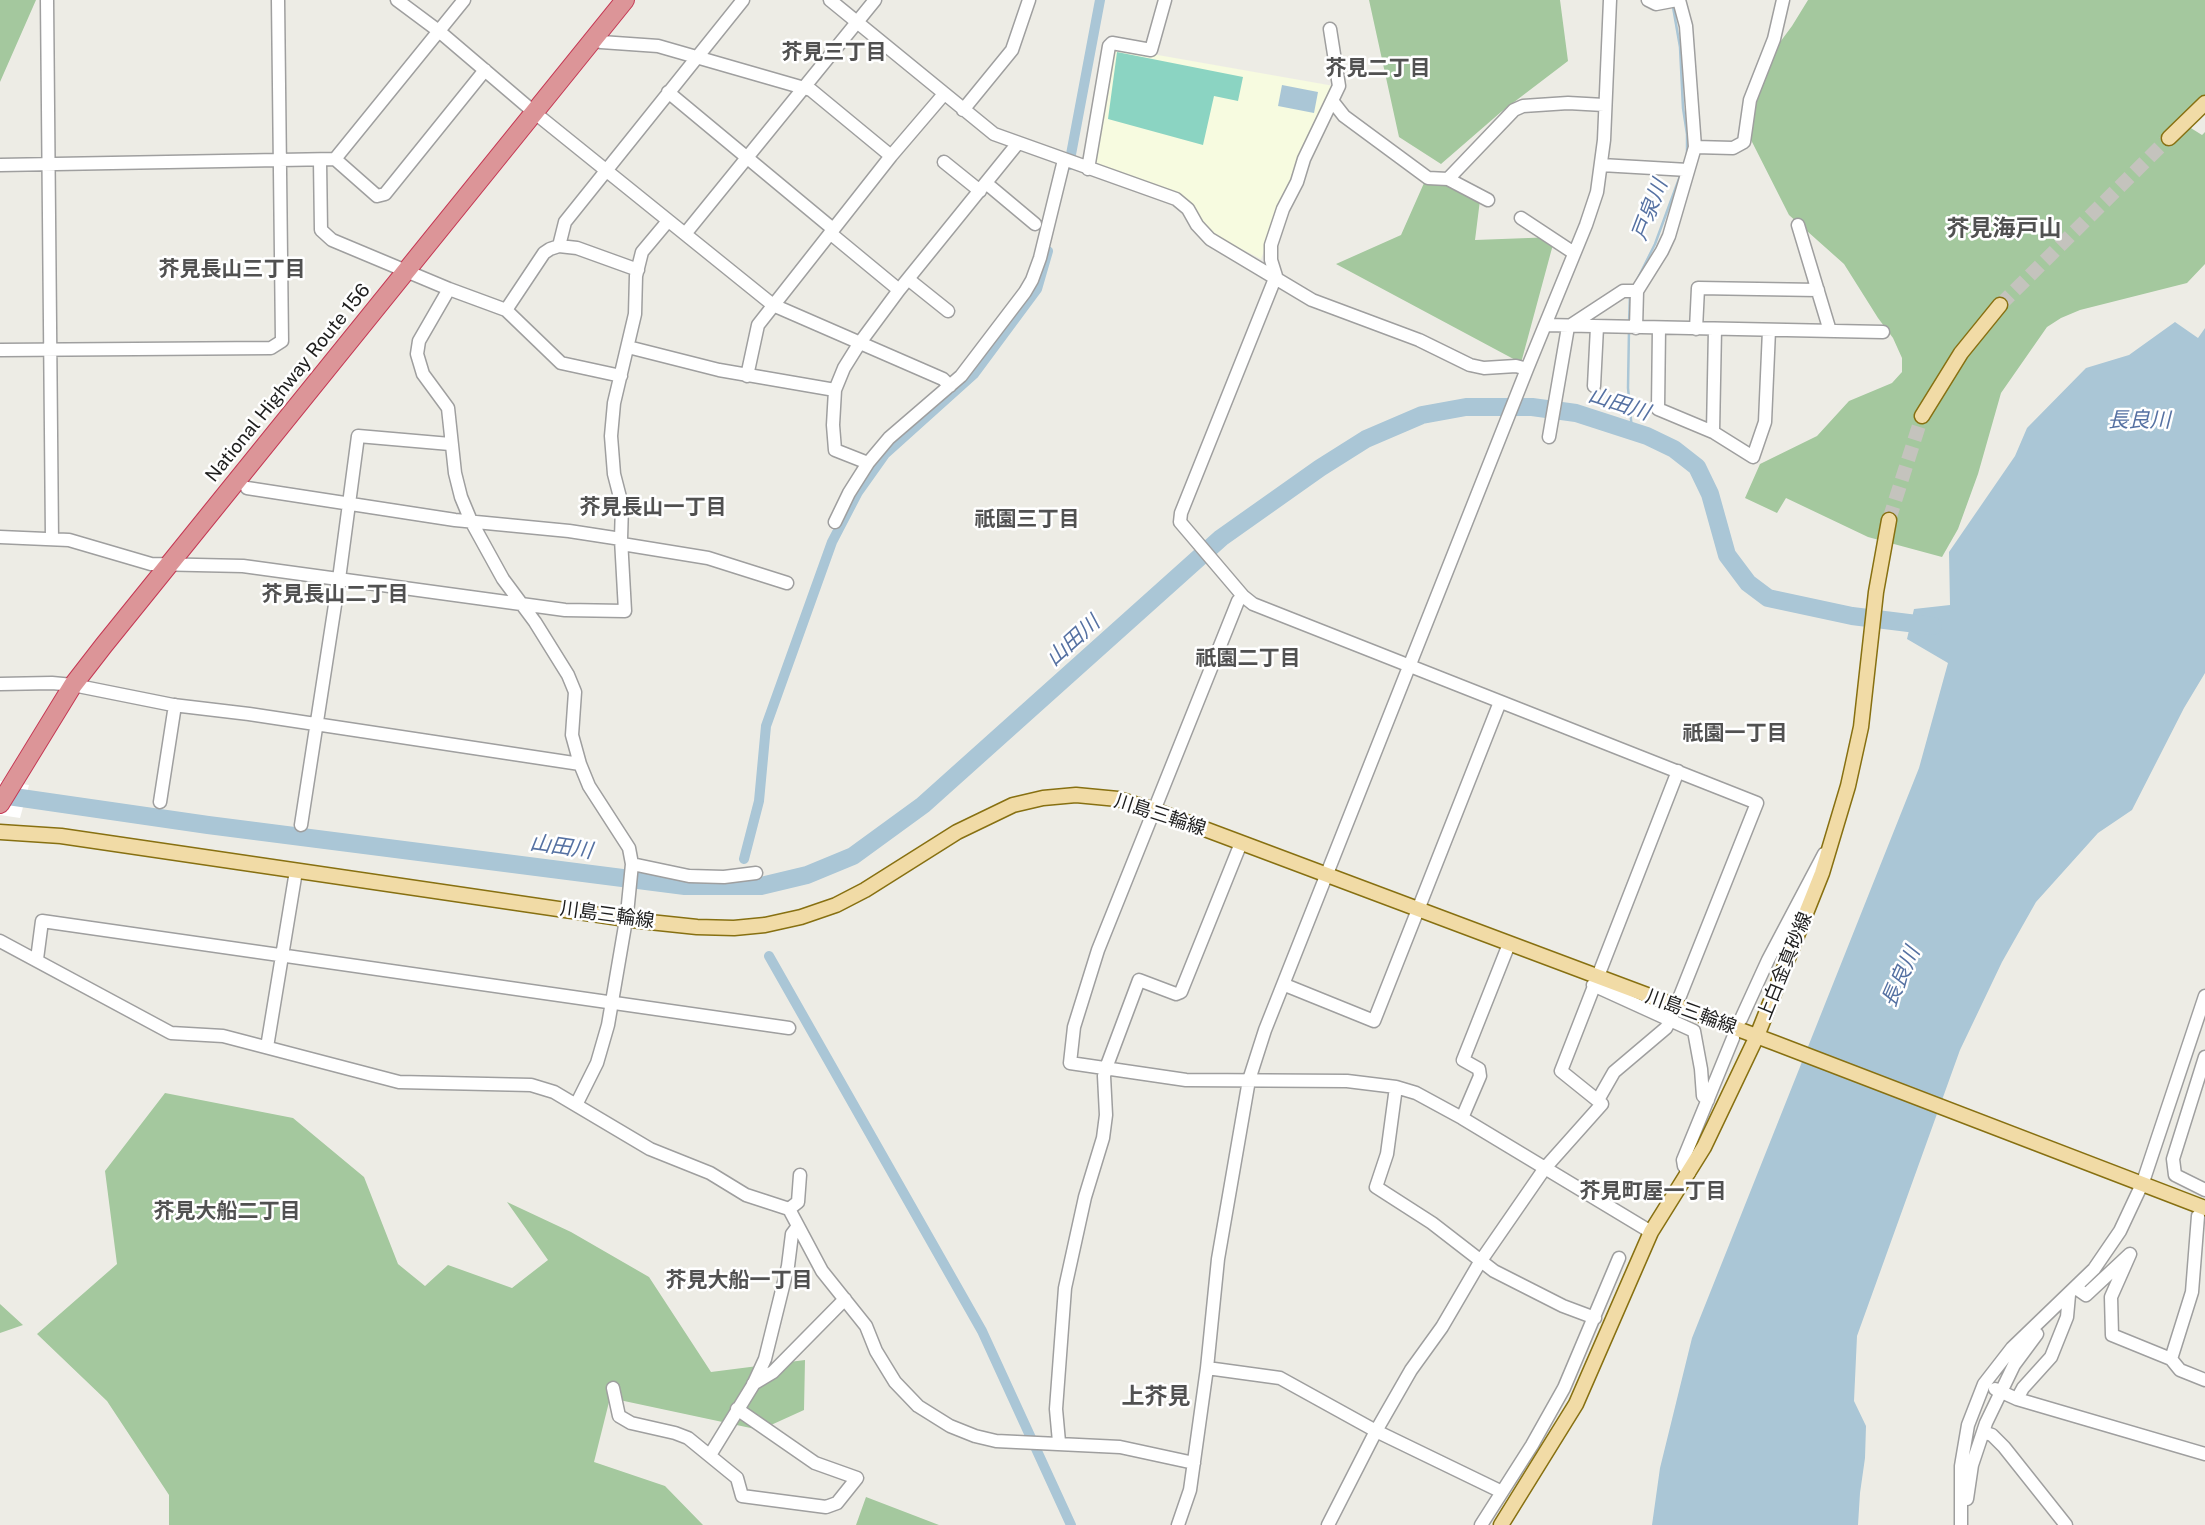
<!DOCTYPE html>
<html>
<head>
<meta charset="utf-8">
<style>
  body { margin:0 }
  canvas { display:block; background:#edece5 }
</style>
</head>
<body>
<canvas width="2205" height="1525"></canvas>
<script>
const ctx = document.querySelector('canvas').getContext('2d');
ctx.lineJoin = 'round';
function paint(path, color) { ctx.fillStyle = color; ctx.fill(path, 'evenodd'); }
const poly = rows => new Path2D(rows.map(r => 'M' + r).join(''));
function strokePath(path, color, width, dash) { ctx.strokeStyle = color; ctx.lineWidth = width; ctx.lineCap = dash ? 'butt' : 'round'; ctx.setLineDash(dash || []); ctx.stroke(path); }
function write(font, color, halo, rows, align = 'center') {
  ctx.font = font + ' "Public Sans","Noto Sans JP",sans-serif'; ctx.lineWidth = 5; ctx.setLineDash([]); ctx.textBaseline = 'middle'; ctx.strokeStyle = halo; ctx.fillStyle = color; for (const [text, x, y, turn = 0] of rows) {
    ctx.save(); ctx.translate(x, y); ctx.rotate((+turn || 0) * Math.PI / 180); ctx.textAlign = isNaN(turn) ? turn : align; if (halo) ctx.strokeText(text, 0, 0); ctx.fillText(text, 0, 0); ctx.restore();
  }
}
paint(poly([
  [1118,48,1334,86,1326,108,1292,175,1261,259,1212,234,1182,196,1102,168,1094,159,1113,51]
]), '#f7fbe0');
paint(poly([
  [0,0,36,0,0,82],
  [1369,0,1560,0,1568,61,1501,112,1441,164,1399,137],
  [1808,0,2205,0,2205,103,2186,125,2202,135,2205,132,2205,264,2187,283,2080,310,2061,318,2047,327,2001,393,1978,474,1958,529,1942,557,1868,537,1786,498,1777,513,1745,498,1760,464,1817,436,1849,401,1892,383,1902,372,1902,358,1893,338,1878,318,1844,264,1789,215,1748,134,1749,99,1769,57,1792,26],
  [1428,174,1480,200,1475,240,1555,237,1521,363,1336,264,1401,235],
  [165,1093,293,1118,364,1177,398,1264,425,1286,448,1265,512,1288,548,1260,507,1202,571,1232,649,1277,711,1372,805,1360,804,1410,760,1430,610,1398,594,1462,665,1486,703,1525,169,1525,169,1495,107,1401,37,1334,117,1264,105,1171],
  [0,1304,23,1325,0,1333],
  [866,1497,939,1525,856,1525]
]), '#a4c89e');
paint(poly([
  [1117,52,1243,77,1238,101,1214,96,1203,145,1108,119]
]), '#8bd4c2');
paint(poly([
  [1282,85,1318,92,1314,113,1278,106],
  [2175,322,2198,338,2205,328,2205,673,2184,708,2132,810,2098,833,2036,902,2002,962,1960,1050,1857,1336,1854,1401,1866,1426,1865,1458,1860,1493,1858,1525,1652,1525,1660,1468,1692,1338,1919,768,1948,663,1907,639,1914,609,1950,605,1949,552,2015,456,2027,428,2086,368,2129,355]
]), '#aac6d6');
paint(poly([
  [0,781,29,785,20,818,0,815]
]), '#fff');
strokePath(poly([
  [1673,7,1680,47,1683,108,1687,134,1687,156],
  [1634,286,1655,244,1680,176],
  [1629,323,1630,295],
  [1629,330,1628,388,1632,430]
]), '#aac6d6', 2.5);
strokePath(poly([
  [1069,165,1100,0],
  [744,859,759,801,766,726,832,542,858,492,885,454,974,374,1037,289,1048,251],
  [769,956,982,1331,1071,1525]
]), '#aac6d6', 10);
strokePath(poly([
  [0,795,208,825,685,886,761,886,807,875,853,856,923,805,1221,538,1320,468,1366,439,1422,415,1466,407,1532,407,1576,413,1647,436,1674,449,1697,467,1710,494,1727,555,1748,583,1768,598,1852,616,1933,626]
]), '#aac6d6', 18);
strokePath(poly([
  [2000,305,2169,138],
  [1889,520,1922,416]
]), '#c4c3bd', 14, [14, 7]);
const minor = poly([
  [47,0,52,538],
  [397,0,440,32,535,113,773,305,943,379,950,386],
  [830,0,994,134,1176,199,1188,209,1197,225,1210,239,1312,300,1419,340,1470,365,1484,368,1516,366,1527,369],
  [1648,0,1656,4,1677,0],
  [1330,29,1339,86,1304,159,1297,182,1283,209,1271,245,1271,260,1276,276,1181,513,1180,522,1243,596,1253,604,1757,803,1680,996],
  [594,39,601,42,658,46,811,90,891,156],
  [668,92,833,229],
  [1333,102,1344,116,1428,178,1448,179,1488,200],
  [963,110,1012,50,1029,0],
  [1695,147,1733,148,1744,142,1750,100,1774,39,1783,0],
  [335,159,377,196,385,194,485,70],
  [320,161,321,230,332,240,449,289,506,310,561,363,621,376],
  [944,162,980,191],
  [0,165,335,159,464,0],
  [1601,165,1688,170],
  [1088,169,1109,46,1112,43,1151,50,1165,0],
  [1448,179,1514,110,1523,106,1568,103,1604,105],
  [986,183,1035,224],
  [1521,218,1574,253],
  [1798,225,1830,331],
  [830,233,899,290],
  [685,234,875,0],
  [559,246,565,222,743,0],
  [908,279,948,311],
  [449,289,419,341,417,354,423,374,448,408,455,473,461,497,471,521,503,579,535,622,568,675,575,692,572,735,580,764,589,786,629,848,632,864],
  [506,310,544,253,550,249,559,246,577,248,638,270],
  [1545,325,1883,332],
  [1636,328,1637,291,1662,251,1669,236,1695,147,1686,26,1679,0],
  [1659,328,1658,409,1713,432,1753,457,1765,422,1769,330],
  [1696,329,1698,288,1818,290],
  [628,347,719,370,835,390],
  [0,350,271,348,282,341,278,0],
  [747,376,758,325,891,156,944,94],
  [1594,386,1597,327],
  [1713,432,1715,329],
  [1549,437,1568,327,1623,291,1637,291],
  [868,463,835,450,833,425,835,390,844,368,859,344,899,290,1018,143],
  [247,488,455,520,569,531,621,539],
  [835,522,849,493,868,463,889,438,961,376,1025,292,1032,280,1040,258,1064,160],
  [0,537,69,540,151,564,243,566,565,610,625,611,621,539,622,505,614,474,611,436,614,403,635,314,636,276,642,252,668,221],
  [622,544,708,558,787,583],
  [1243,596,1238,601,1098,950,1074,1027,1070,1063,1186,1080,1347,1081,1396,1087,1416,1093,1462,1118,1651,1232],
  [0,684,52,683,73,685,173,705,249,714,580,764],
  [160,802,175,705],
  [301,825,339,579,358,436,450,444],
  [0,941,171,1033,223,1036,399,1082,531,1085,554,1092,650,1149,710,1173,746,1195,789,1209,822,1271,866,1326,876,1351,895,1382,918,1406,950,1426,975,1436,996,1441,1120,1447,1194,1463],
  [37,959,42,921,789,1028],
  [1285,985,1374,1021,1500,702],
  [1593,985,1694,1031,1701,1069,1703,1096,1708,1100],
  [1741,1019,1768,960,1824,854],
  [267,1047,296,871],
  [2205,1057,2173,1159,2175,1175,2205,1190],
  [1396,1087,1387,1154,1376,1187,1432,1223,1494,1271,1563,1306,1595,1318],
  [1598,1100,1614,1072,1666,1028,1672,1017],
  [576,1105,597,1063,608,1025,627,914,632,864,689,876,724,877,756,873],
  [1462,1118,1480,1076,1479,1069,1463,1060,1509,944],
  [1689,1173,1684,1166,1683,1160,1733,1038],
  [789,1209,798,1202,800,1175],
  [2076,1288,2086,1295,2130,1254,2111,1297,2112,1335,2171,1359,2180,1370,2205,1380],
  [2171,1359,2192,1292,2198,1216],
  [1207,1368,1280,1378,1376,1431,1502,1492],
  [753,1384,773,1372,845,1299],
  [613,1388,619,1416,631,1423,675,1433,688,1438,737,1478,742,1496,826,1507,837,1503,857,1478,815,1463,737,1409],
  [1995,1389,2017,1399,2205,1454],
  [2017,1399,2023,1388,2051,1357,2067,1317,2069,1295],
  [1983,1432,1992,1435,2004,1447,2066,1525],
  [1059,1442,1056,1409,1065,1288,1085,1197,1103,1138,1106,1115,1104,1076,1106,1068,1139,980,1176,994,1181,992,1241,843],
  [710,1455,753,1385,765,1359,788,1266,792,1234,798,1226],
  [1967,1499,1972,1465,1986,1423,2014,1365,2037,1334],
  [1178,1525,1190,1490,1207,1368,1218,1259,1249,1080,1265,1030,1527,369,1586,225,1597,192,1604,140,1610,0],
  [1328,1525,1376,1431,1411,1370,1442,1327,1480,1262,1545,1168,1602,1104,1561,1071,1678,771],
  [1481,1525,1532,1445,1564,1388,1619,1258],
  [1961,1525,1961,1466,1968,1425,1984,1384,2012,1348,2094,1269,2120,1231,2143,1182,2205,996]
]);
const major = poly([
  [2169,138,2205,103],
  [1922,416,1961,353,2000,305],
  [0,832,61,836,640,921,697,927,734,928,765,925,801,917,836,905,865,890,957,832,1013,805,1043,798,1076,795,1118,799,1154,810,1775,1043,2205,1208],
  [1501,1525,1576,1404,1651,1232,1704,1147,1757,1036,1822,873,1848,786,1861,727,1876,592,1889,520]
]);
const highway = poly([
  [0,804,73,685,104,645,625,0]
]);
strokePath(minor, '#9f9f9f', 15);
strokePath(major, '#877011', 17);
strokePath(highway, '#c53854', 20);
strokePath(minor, '#fff', 12);
strokePath(major, '#f1dba6', 14);
strokePath(highway, '#dc9598', 18);
write('19px', '#1e1e1e', '#fff', [
  ["National Highway Route 156",288,383,-51],
  ["川島三輪線",1160,815,18],
  ["川島三輪線",607,915,8],
  ["上白金真砂線",1785,966,-68],
  ["川島三輪線",1691,1012,20]
]);
write('bold 21px', '#515151', '#fff', [
  ["芥見三丁目",834,53],
  ["芥見二丁目",1378,69],
  ["芥見長山三丁目",232,270],
  ["芥見長山一丁目",653,508],
  ["祇園三丁目",1027,520],
  ["芥見長山二丁目",335,595],
  ["祇園二丁目",1248,659],
  ["祇園一丁目",1735,734],
  ["芥見町屋一丁目",1653,1192],
  ["芥見大船二丁目",227,1212],
  ["芥見大船一丁目",739,1281]
]);
write('italic 21px', '#5571a2', '#fff', [
  ["戸泉川",1650,210,-69],
  ["山田川",1619,404,18],
  ["長良川",2139,421],
  ["山田川",1073,641,-42],
  ["山田川",561,847,8],
  ["長良川",1901,977,-66]
]);
write('bold 23px', '#515151', '#fff', [
  ["芥見海戸山",2004,229],
  ["上芥見",1156,1397]
]);
</script>
</body>
</html>
